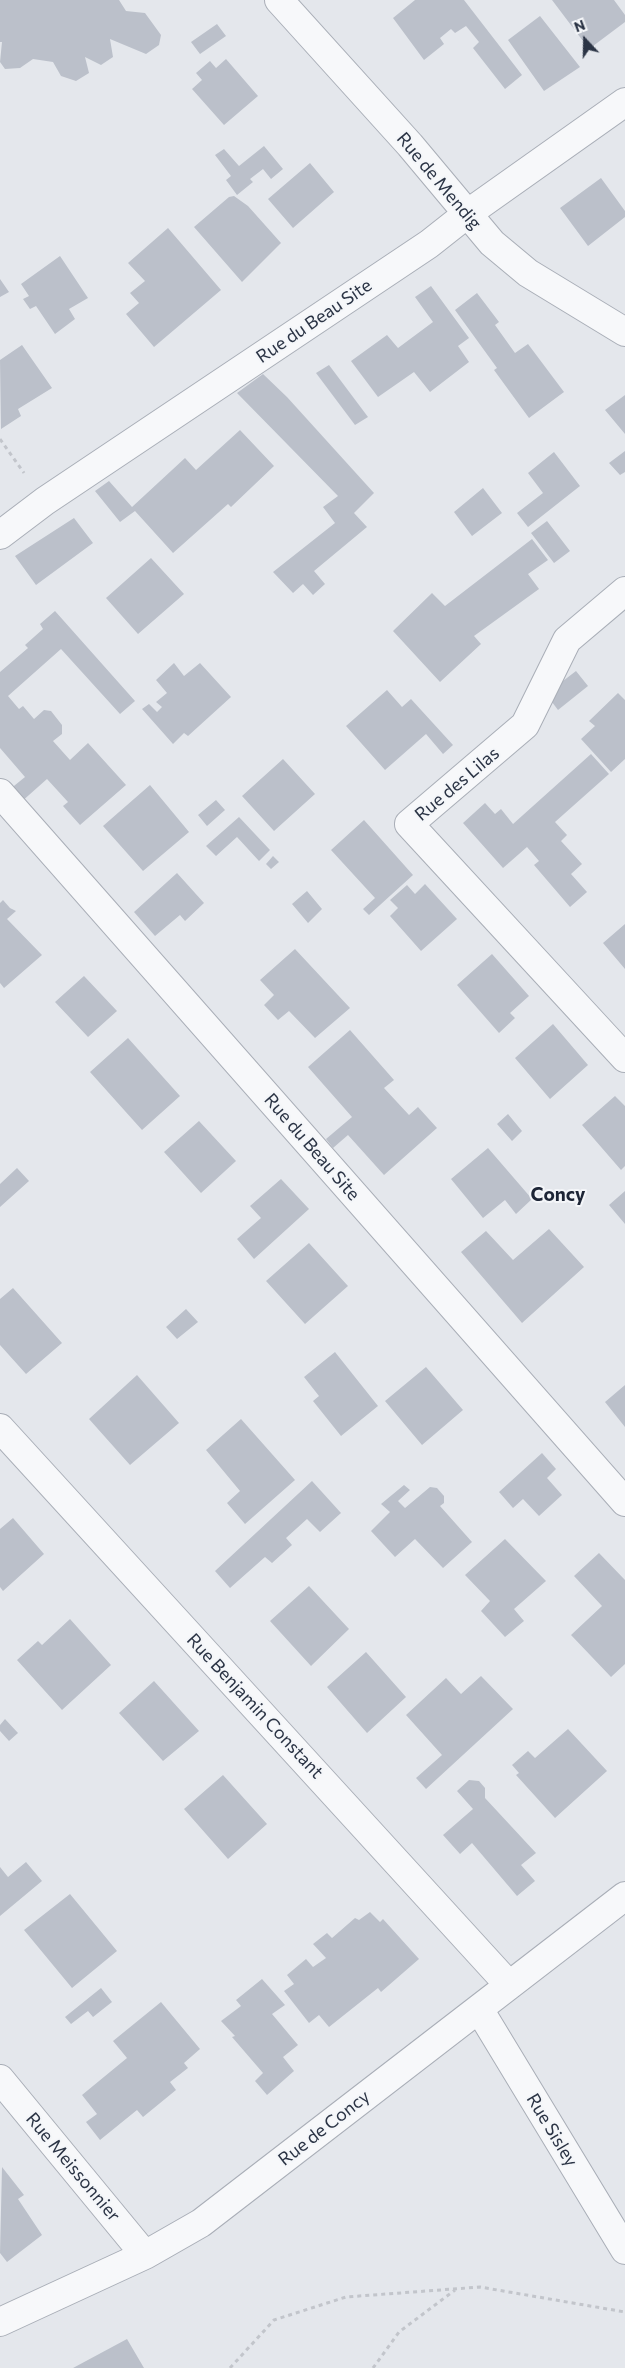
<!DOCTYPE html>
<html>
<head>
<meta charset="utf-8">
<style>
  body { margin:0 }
  #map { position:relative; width:625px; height:2368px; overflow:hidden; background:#e4e7ec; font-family:Commissioner,sans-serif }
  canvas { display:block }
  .north { position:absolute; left:560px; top:15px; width:50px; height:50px; -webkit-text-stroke:4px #f4f6f9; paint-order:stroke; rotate:339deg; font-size:14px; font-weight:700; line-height:20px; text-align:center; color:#2b3445 }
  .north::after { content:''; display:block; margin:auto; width:18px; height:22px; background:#2b3445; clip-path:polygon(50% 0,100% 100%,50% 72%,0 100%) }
</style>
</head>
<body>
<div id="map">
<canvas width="625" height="2368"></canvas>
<div class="north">N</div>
</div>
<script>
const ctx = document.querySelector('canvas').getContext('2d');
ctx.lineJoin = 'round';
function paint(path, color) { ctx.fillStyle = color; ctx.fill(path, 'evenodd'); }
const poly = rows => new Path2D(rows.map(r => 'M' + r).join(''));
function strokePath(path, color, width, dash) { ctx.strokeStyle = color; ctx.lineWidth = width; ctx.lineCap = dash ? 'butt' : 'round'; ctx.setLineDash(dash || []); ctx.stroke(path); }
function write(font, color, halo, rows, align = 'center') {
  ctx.font = font + ' Commissioner,sans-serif'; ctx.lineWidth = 4; ctx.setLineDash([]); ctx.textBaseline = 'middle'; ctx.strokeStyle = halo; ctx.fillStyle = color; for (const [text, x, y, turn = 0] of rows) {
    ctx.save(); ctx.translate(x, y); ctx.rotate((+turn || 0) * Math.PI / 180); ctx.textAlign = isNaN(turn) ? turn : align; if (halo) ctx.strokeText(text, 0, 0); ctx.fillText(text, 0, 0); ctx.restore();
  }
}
paint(poly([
  [0,0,119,0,126,11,145,13,161,35,159,45,146,54,110,39,113,57,101,65,85,57,89,73,76,81,61,76,53,62,33,59,20,68,5,69,0,62,2,42,0,42],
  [415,0,464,0,522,75,505,89,473,48,479,42,466,26,455,33,451,29,440,38,444,44,424,60,393,18],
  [552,0,614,0,625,15,625,22,589,49],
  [540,16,580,67,544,91,508,40],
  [217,24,226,36,200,54,191,42],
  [226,59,258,96,224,125,192,89,202,80,196,73,210,61,216,68],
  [264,146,283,169,271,179,263,169,250,179,253,182,237,195,226,180,231,176,215,155,224,149,239,166],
  [310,163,334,192,293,228,268,199],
  [601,178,625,211,625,217,588,246,560,208],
  [234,196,248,206,281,243,242,282,194,227,229,197],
  [168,228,221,290,154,347,126,314,139,303,130,293,145,281,128,263],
  [60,256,88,298,69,309,75,319,55,334,36,306,30,309,23,299,29,296,21,284],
  [0,279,9,292,0,297],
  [431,286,469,338,458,346,469,362,430,392,414,372,378,397,351,361,387,335,398,348,433,322,415,297],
  [477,293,499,322,495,325,515,353,528,344,564,392,529,418,494,370,497,368,455,310],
  [22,345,52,388,18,409,21,416,1,429,0,360],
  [329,365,368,417,355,425,316,373],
  [263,374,287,397,374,493,354,513,367,527,314,571,325,584,313,595,303,584,293,593,273,572,335,523,323,507,338,496,237,393],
  [625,395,625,434,605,410],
  [240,430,274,466,231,507,228,504,173,553,135,511,120,522,95,491,109,481,132,507,185,458,196,470],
  [625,451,625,472,620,475,609,463],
  [554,452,580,486,528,527,517,513,543,493,528,473],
  [483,488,502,513,472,536,454,512],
  [74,518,93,543,36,585,15,556],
  [547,521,570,551,554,563,531,533],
  [532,539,548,560,528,574,539,589,474,636,481,644,440,682,393,631,432,593,445,606],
  [151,558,184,594,138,634,106,598],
  [55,611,135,701,120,714,61,649,8,696,19,709,23,706,34,719,44,710,51,711,62,725,62,734,53,741,70,760,88,743,126,785,80,825,63,806,68,802,47,779,20,803,9,790,25,777,0,748,0,672,28,648,25,645,43,629,40,624],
  [174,663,184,676,200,663,231,697,188,736,184,733,173,744,142,709,149,704,157,712,162,707,156,702,167,693,156,680],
  [576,671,588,686,558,710,546,694],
  [387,690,402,707,411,699,453,745,443,754,426,734,385,770,346,726],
  [618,693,625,700,625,759,611,772,581,739,595,726,589,721],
  [591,754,609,774,555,822,567,835,561,841,582,864,571,874,587,892,570,907,534,865,539,861,527,847,503,868,463,823,485,803,495,814,501,809,513,824],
  [283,759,315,794,274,831,242,796],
  [150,785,189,832,143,871,103,826],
  [216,800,225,810,207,826,198,815],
  [239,817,270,850,259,861,237,837,216,856,206,846],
  [364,820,413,875,369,915,363,909,375,898,331,850],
  [273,856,279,862,271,869,266,864],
  [177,873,204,903,185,921,180,915,155,936,134,912],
  [425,884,457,919,421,951,390,916,398,908,390,900,407,885,415,894],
  [307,891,322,909,308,923,292,904],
  [3,900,10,908,16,911,7,919,42,955,4,988,0,983,0,903],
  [625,924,625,969,603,943],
  [295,949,350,1008,315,1038,289,1011,278,1020,264,1005,274,995,260,980],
  [492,954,529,996,510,1013,515,1018,499,1033,457,985],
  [84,976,117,1011,88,1037,55,1002],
  [553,1024,588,1065,550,1099,515,1058],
  [350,1030,394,1080,384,1088,409,1115,418,1107,437,1128,384,1175,348,1135,333,1148,326,1139,352,1117,308,1067],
  [128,1038,180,1096,142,1130,90,1072],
  [615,1096,625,1106,625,1166,621,1170,582,1125],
  [508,1114,522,1131,512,1141,497,1124],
  [199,1121,236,1161,201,1193,164,1152],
  [488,1148,532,1199,516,1214,505,1200,483,1218,451,1179],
  [17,1168,29,1181,0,1207,0,1184],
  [281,1179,309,1209,254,1259,237,1239,261,1218,250,1206],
  [625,1191,625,1224,609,1205],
  [549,1229,584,1267,522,1323,461,1252,486,1231,513,1260],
  [309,1243,348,1286,305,1324,266,1281],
  [13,1288,62,1343,26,1374,0,1345,0,1299],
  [186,1309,198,1322,177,1339,166,1327],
  [335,1352,378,1406,341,1436,313,1401,319,1396,304,1377],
  [426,1367,463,1410,422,1445,385,1401],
  [137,1375,179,1423,130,1465,89,1419],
  [625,1385,625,1427,605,1402],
  [241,1419,295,1480,245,1524,227,1503,240,1491,206,1450],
  [542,1453,556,1469,547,1478,562,1495,539,1516,523,1499,513,1508,499,1492],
  [312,1481,341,1513,320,1532,307,1519,286,1538,292,1545,272,1563,265,1557,230,1588,215,1571],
  [404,1485,410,1490,398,1501,405,1508,430,1487,437,1488,444,1496,444,1503,440,1506,472,1542,443,1568,415,1539,395,1557,371,1531,390,1512,381,1504],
  [13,1518,44,1554,3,1591,0,1587,0,1529],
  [505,1539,546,1581,514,1609,524,1621,505,1637,481,1611,490,1601,465,1575],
  [599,1553,625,1580,625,1664,611,1677,571,1635,602,1606,574,1576],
  [309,1586,349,1629,311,1666,270,1621],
  [70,1619,111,1665,62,1710,17,1660,38,1641,42,1645],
  [366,1652,406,1697,367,1733,327,1687],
  [481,1676,513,1709,426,1789,416,1778,442,1755,406,1715,446,1678,461,1694],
  [154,1681,199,1731,163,1761,119,1713],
  [5,1719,18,1733,9,1741,0,1731,0,1725],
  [568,1729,607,1771,555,1818,516,1775,519,1773,512,1765,528,1751,535,1758],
  [223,1775,267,1824,228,1859,184,1809],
  [469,1780,479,1781,485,1788,485,1798,536,1853,521,1865,535,1881,517,1896,472,1843,460,1854,443,1835,473,1809,457,1791],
  [26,1862,42,1881,0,1916,0,1867,8,1877],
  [70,1894,117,1951,72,1988,24,1930],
  [370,1912,380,1922,383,1919,419,1959,381,1992,378,1988,329,2027,319,2015,309,2023,284,1991,294,1984,287,1975,306,1959,313,1967,326,1958,313,1944,327,1933,332,1938,355,1918,359,1920],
  [262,1979,285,2005,272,2014,298,2045,283,2057,294,2071,267,2095,255,2081,263,2073,232,2037,235,2036,221,2021,241,2006,236,2000],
  [101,1988,112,2002,93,2017,88,2011,71,2024,65,2017],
  [161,2002,200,2049,184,2063,188,2068,170,2082,176,2090,143,2117,137,2110,100,2140,86,2122,97,2114,82,2095,127,2058,113,2041],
  [2,2167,24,2195,18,2199,42,2235,7,2262,0,2253],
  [127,2339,144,2368,73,2368]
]), '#bbc0ca');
const minor = poly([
  [279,0,410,145,492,243,528,273,625,332],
  [0,535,45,501,429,244,467,214,625,102],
  [625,591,567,640,525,725,409,824,625,1058],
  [0,793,625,1502],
  [0,1428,509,1985],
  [479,2009,625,2250],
  [0,2079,145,2255],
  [0,2322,145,2255,201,2223,625,1896]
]);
strokePath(minor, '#a9aeb7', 30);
strokePath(poly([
  [0,439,24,473],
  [230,2368,274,2320,346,2297,480,2287,625,2312],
  [373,2368,399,2332,455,2290]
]), '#c2c5cb', 3, [4, 4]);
strokePath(minor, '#f7f8fa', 28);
write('18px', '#2b3445', '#f4f6f9', [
  ["Rue de Mendig",439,181,50],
  ["Rue du Beau Site",314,321,-34],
  ["Rue des Lilas",457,784,-40],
  ["Rue du Beau Site",312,1147,49],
  ["Rue Benjamin Constant",255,1706,47],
  ["Rue de Concy",324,2128,-38],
  ["Rue Sisley",552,2130,59],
  ["Rue Meissonnier",73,2167,50]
]);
write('bold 19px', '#1d2536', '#f4f6f9', [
  ["Concy",558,1195]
]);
</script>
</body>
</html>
